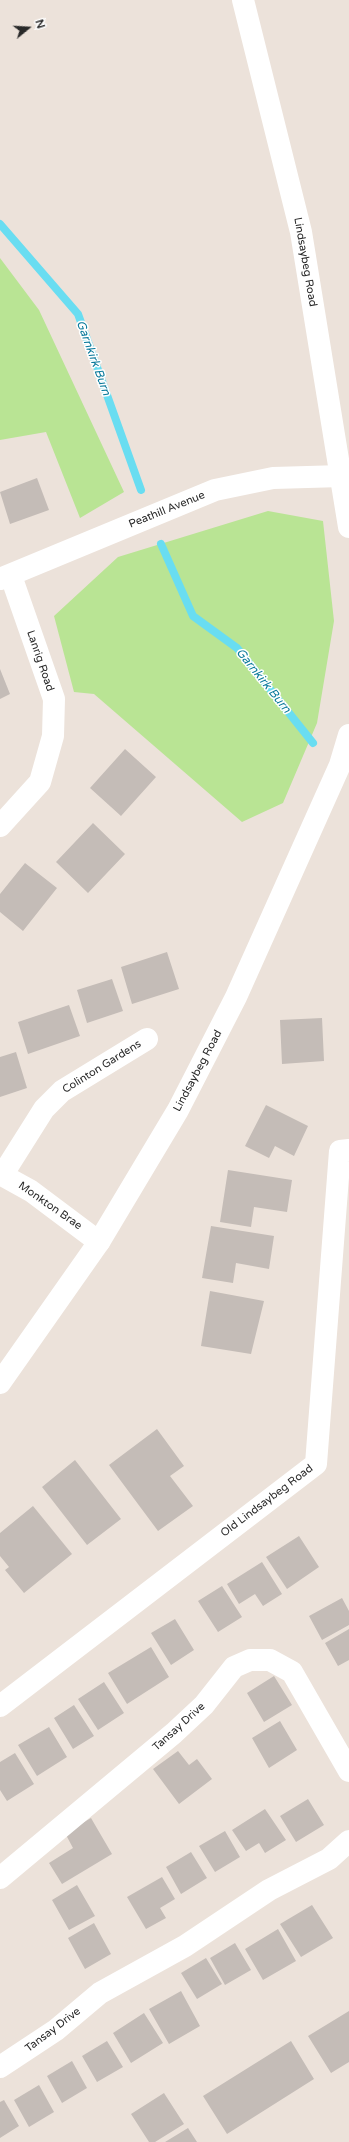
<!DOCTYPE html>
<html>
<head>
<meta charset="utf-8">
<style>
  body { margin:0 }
  #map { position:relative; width:349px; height:2142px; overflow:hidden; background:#ece2da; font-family:"Varela Round",sans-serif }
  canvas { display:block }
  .north { position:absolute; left:8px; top:8px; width:40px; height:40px; -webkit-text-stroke:3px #fff; paint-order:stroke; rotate:72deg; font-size:11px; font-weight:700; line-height:16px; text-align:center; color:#292929 }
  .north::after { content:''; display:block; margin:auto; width:14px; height:18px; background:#292929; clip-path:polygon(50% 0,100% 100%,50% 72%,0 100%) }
</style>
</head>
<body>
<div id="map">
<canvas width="349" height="2142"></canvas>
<div class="north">N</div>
</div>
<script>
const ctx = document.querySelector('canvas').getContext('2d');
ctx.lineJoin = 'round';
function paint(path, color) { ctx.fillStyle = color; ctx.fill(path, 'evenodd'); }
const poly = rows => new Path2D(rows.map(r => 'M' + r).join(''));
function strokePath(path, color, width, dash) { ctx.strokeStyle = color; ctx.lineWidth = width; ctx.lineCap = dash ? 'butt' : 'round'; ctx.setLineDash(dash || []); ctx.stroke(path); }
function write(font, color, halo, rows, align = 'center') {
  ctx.font = font + ' "Varela Round",sans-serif'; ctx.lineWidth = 3; ctx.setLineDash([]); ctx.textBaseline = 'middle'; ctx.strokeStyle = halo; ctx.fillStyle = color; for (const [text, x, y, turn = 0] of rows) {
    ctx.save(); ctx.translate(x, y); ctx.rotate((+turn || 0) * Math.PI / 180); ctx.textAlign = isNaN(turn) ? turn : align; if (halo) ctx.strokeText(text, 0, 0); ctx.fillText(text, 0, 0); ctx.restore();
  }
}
paint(poly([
  [0,258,39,310,124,492,80,518,46,432,0,440],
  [268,511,323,521,334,621,317,723,283,803,242,822,94,694,74,692,54,616,118,557]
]), '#b9e494');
strokePath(poly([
  [0,224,78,314,141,490],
  [161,544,193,616,237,648,313,743]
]), '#69ddf1', 8);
paint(poly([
  [37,478,49,510,10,524,0,492],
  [0,669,10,694,0,699],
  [125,749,156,777,121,816,90,788],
  [93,823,125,854,88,893,56,862],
  [25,863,57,888,23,931,0,912,0,894],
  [167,952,179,989,132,1004,121,967],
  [112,979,123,1011,87,1023,77,990],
  [69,1005,80,1036,28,1054,18,1022],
  [322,1018,324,1061,282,1064,280,1020],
  [16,1052,27,1088,0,1097,0,1057],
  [266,1105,308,1126,294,1156,275,1146,269,1158,245,1146],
  [228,1170,292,1180,287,1212,254,1207,251,1227,220,1222],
  [211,1226,274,1236,269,1269,236,1263,233,1283,202,1278],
  [210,1291,264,1301,251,1354,201,1346],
  [157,1429,184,1466,170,1476,193,1506,158,1531,109,1465],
  [75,1460,121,1519,87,1545,42,1487],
  [33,1506,72,1554,24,1593,5,1570,9,1567,0,1556,0,1533],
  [299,1536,319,1567,287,1589,266,1557],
  [262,1562,282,1594,263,1606,255,1594,239,1604,227,1584],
  [222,1586,242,1617,218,1632,198,1601],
  [342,1598,349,1611,349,1625,322,1640,309,1616],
  [175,1619,194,1650,171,1665,151,1633],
  [349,1629,349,1660,338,1666,325,1643],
  [151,1647,169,1677,127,1704,108,1673],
  [274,1676,292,1705,264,1722,247,1693],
  [104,1682,124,1713,98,1730,78,1699],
  [74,1705,94,1736,73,1749,54,1718],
  [280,1721,297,1750,269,1768,252,1738],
  [49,1727,67,1757,37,1776,18,1745],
  [178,1751,189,1765,197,1759,212,1779,179,1804,153,1769],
  [15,1753,34,1784,7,1801,0,1790,0,1762],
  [308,1799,324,1825,296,1842,280,1816],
  [265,1809,286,1840,265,1853,259,1843,246,1851,232,1830],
  [91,1818,112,1854,62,1884,49,1863,73,1848,65,1833],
  [225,1831,240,1857,215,1872,199,1846],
  [191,1852,207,1878,181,1894,166,1867],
  [162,1877,175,1899,160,1908,166,1918,146,1929,127,1897],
  [77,1885,95,1916,69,1930,52,1900],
  [312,1905,333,1938,301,1957,280,1924],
  [94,1923,111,1954,85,1969,68,1938],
  [278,1929,296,1961,263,1980,245,1949],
  [235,1943,251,1970,225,1985,210,1958],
  [206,1958,222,1984,197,1999,181,1973],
  [181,1991,200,2026,169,2044,149,2009],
  [349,2011,349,2062,331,2073,308,2036],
  [144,2013,163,2043,131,2063,113,2033],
  [107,2041,123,2067,97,2082,82,2056],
  [291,2041,314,2079,227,2134,203,2096],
  [72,2061,87,2088,62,2103,47,2076],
  [39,2085,54,2112,29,2127,14,2100],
  [164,2093,184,2124,155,2142,149,2142,131,2114],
  [4,2100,19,2126,0,2138,0,2102],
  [188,2128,197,2142,165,2142]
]), '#c4bcb7');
strokePath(poly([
  [0,579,215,490,273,478,342,476],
  [0,826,40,782,53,736,54,699,11,576],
  [0,1174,31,1191,99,1242],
  [3,1174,44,1109,62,1091,147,1039],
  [0,1706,316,1464,340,1151,349,1150],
  [0,1878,174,1733,204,1705,234,1667,250,1660,270,1660,292,1672,349,1771],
  [0,2067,56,2030,100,1993,185,1946,269,1890,329,1859,349,1841]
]), '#fff', 22);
strokePath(poly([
  [243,0,301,232,349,527],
  [0,1383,99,1242,178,1110,236,997,340,765,349,735]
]), '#fff', 22);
write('11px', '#292929', '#fff', [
  ["Lindsaybeg Road",305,262,80],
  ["Peathill Avenue",167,510,-22],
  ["Lanrig Road",40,661,71],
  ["Colinton Gardens",102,1067,-32],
  ["Lindsaybeg Road",198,1071,-62],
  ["Monkton Brae",50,1206,35],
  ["Old Lindsaybeg Road",267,1501,-37],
  ["Tansay Drive",179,1727,-42],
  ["Tansay Drive",53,2030,-37]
]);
write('italic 12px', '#0a7a9b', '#fff', [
  ["Garnkirk Burn",93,358,70],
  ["Garnkirk Burn",263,681,51]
]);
</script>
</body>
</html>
